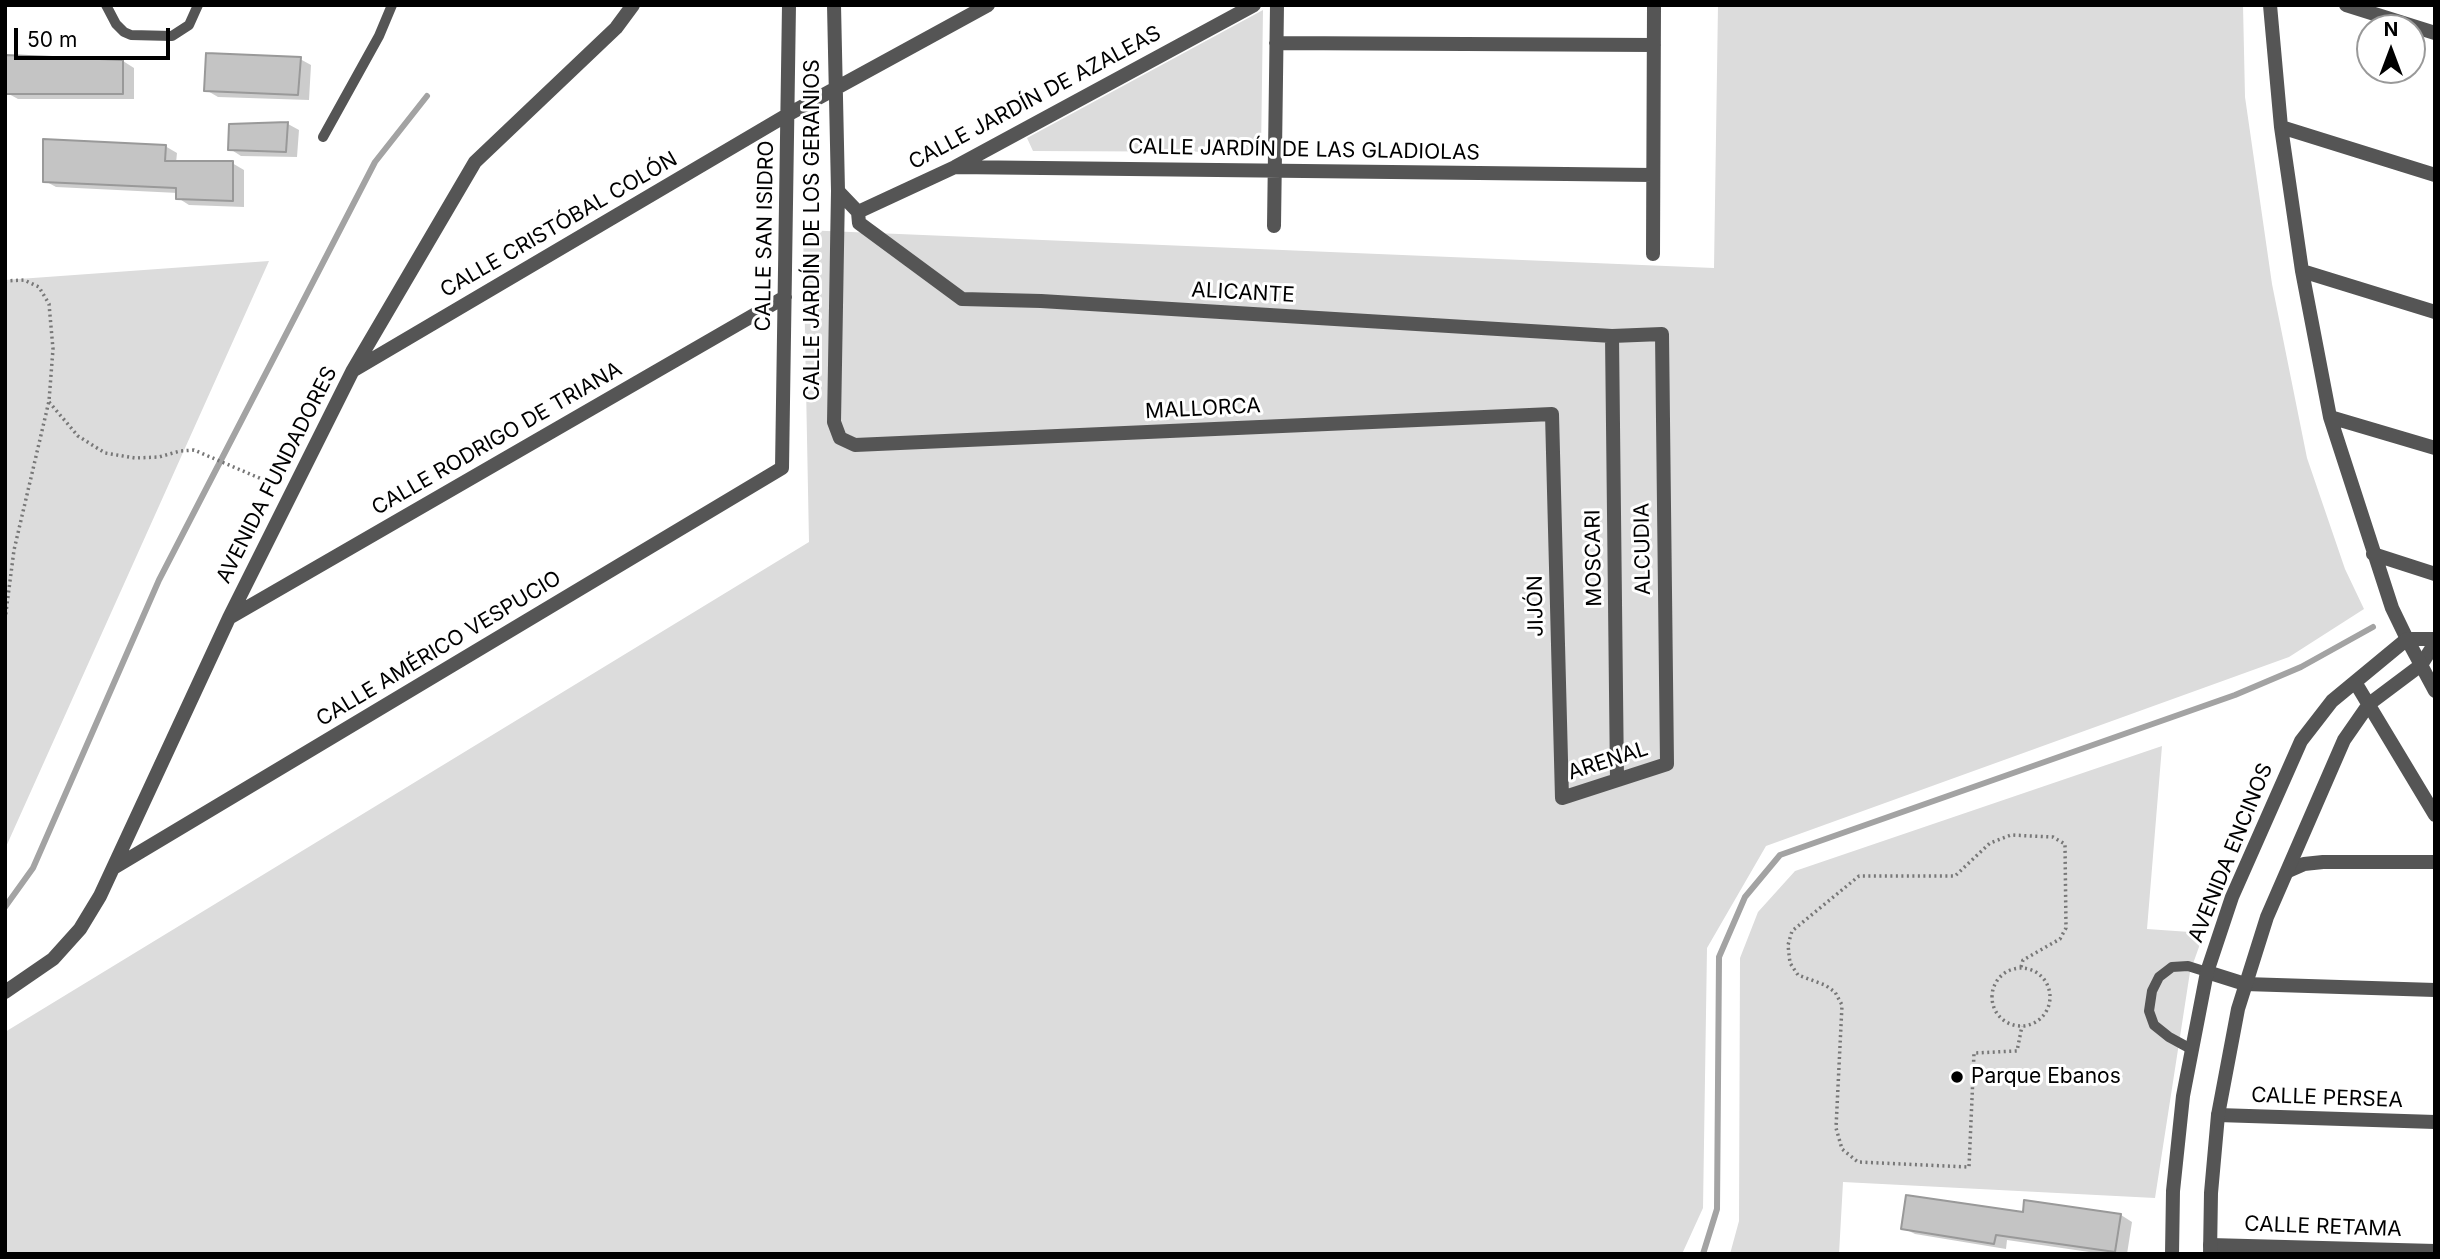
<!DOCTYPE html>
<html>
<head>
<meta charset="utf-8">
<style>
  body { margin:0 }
  #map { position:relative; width:2440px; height:1259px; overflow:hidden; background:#fff; font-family:Inter,sans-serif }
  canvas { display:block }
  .frame { position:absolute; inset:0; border:7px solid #000; pointer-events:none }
  .north { position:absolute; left:2356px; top:14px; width:70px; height:70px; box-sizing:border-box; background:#fff; border:2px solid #999; border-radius:50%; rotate:0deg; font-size:19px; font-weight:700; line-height:28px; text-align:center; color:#000 }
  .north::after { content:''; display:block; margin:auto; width:24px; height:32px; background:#000; clip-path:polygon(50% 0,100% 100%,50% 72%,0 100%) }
  .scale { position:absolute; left:14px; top:28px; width:156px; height:32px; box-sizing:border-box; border:4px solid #000; border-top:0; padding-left:9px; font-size:21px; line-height:24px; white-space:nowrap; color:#000; -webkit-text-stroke:5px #fff; paint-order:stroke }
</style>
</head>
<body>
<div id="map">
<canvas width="2440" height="1259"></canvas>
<div class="frame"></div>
<div class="north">N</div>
<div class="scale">50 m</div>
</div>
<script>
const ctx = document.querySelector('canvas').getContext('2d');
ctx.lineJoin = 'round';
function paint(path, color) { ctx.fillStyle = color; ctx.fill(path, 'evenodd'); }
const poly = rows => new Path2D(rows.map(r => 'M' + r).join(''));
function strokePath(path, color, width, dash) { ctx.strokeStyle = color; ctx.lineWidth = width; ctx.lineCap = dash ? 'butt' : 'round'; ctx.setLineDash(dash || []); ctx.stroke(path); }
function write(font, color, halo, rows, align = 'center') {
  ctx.font = font + ' Inter,sans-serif'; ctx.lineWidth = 6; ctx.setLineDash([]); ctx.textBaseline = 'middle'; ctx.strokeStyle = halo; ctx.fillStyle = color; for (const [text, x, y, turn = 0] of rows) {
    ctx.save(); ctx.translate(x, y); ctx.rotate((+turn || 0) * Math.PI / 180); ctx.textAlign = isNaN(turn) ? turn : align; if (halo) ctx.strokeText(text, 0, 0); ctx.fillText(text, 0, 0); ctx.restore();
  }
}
paint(poly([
  [1718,5,2243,5,2245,97,2272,284,2307,458,2345,569,2364,609,2289,657,1766,846,1707,948,1703,1208,1682,1254,5,1254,5,1032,809,542,803,230,1714,268],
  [1263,10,1261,152,1033,151,1027,138],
  [269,261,5,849,5,280],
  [2162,746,2147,929,2204,933,2190,972,2155,1198,1843,1182,1839,1254,1730,1254,1739,1221,1740,958,1758,912,1795,871]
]), '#dcdcdc');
paint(poly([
  [300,59,311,65,309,100,218,97,206,90],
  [123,61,134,68,134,99,18,99,7,93],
  [288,124,299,130,297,157,241,156,230,149],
  [165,146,177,153,176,163,232,163,244,170,244,207,189,205,178,198,178,193,56,187,45,181],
  [2026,1202,2121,1215,2132,1222,2127,1254,2103,1254,2007,1240,2006,1249,1915,1234,1903,1228,2025,1214]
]), '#0003');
strokePath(poly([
  [5,907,33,868,159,580,375,162,427,96],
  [1703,1254,1717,1209,1719,957,1745,897,1780,855,2235,695,2301,667,2373,627]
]), '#a3a3a3', 6);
const building = poly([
  [206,53,301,57,298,95,204,91,206,53],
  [5,55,123,60,123,94,5,94,5,55],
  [288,122,286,152,228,150,229,124,288,122],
  [43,139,166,145,165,161,233,161,233,201,176,199,176,188,43,182,43,139],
  [1906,1195,2023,1212,2024,1200,2121,1214,2115,1252,1996,1235,1994,1244,1901,1229,1906,1195]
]);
paint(building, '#c4c4c4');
strokePath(building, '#999', 2);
strokePath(poly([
  [5,281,24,280,39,287,49,304,53,349,49,401,14,550,5,620],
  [49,402,78,436,105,453,135,458,159,457,180,451,194,450,278,486],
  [2021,967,2023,960,2060,939,2066,928,2065,844,2053,837,2011,835,1990,843,1955,876,1859,876,1792,931,1788,945,1790,963,1798,975,1825,985,1835,992,1842,1005,1836,1128,1842,1149,1858,1162,1969,1167,1974,1053,2017,1051,2022,1026],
  '1992 997a29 29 0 1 1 58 0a29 29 0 1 1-58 0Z'
]), '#777', 3.5, [2, 3.5]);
strokePath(poly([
  [106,5,116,24,124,32,131,35,172,36,189,25,198,5],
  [323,137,379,36,392,5],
  [2191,1049,2169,1037,2154,1025,2149,1011,2152,991,2159,977,2172,967,2188,966,2207,972]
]), '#555', 10);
strokePath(poly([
  [834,5,838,191,834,422,840,438,855,445,1552,414,1562,798,1667,764,1662,334,1612,336,1041,301,962,299,859,223,858,212],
  [2270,5,2281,127,2302,271,2330,417,2392,608,2407,639,2435,639],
  [2346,5,2435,33],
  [1276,43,1654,45],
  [2281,127,2435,175],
  [955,167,1653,175],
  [838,191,858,212,955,167,1254,5],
  [1274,226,1277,5],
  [1653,254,1654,5],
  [2302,271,2435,312],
  [1612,336,1617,780],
  [354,370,787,115,988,5],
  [2330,417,2435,448],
  [2373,554,2435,574],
  [229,618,785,297],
  [2421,665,2435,643],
  [115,867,782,468,789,5],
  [2288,871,2304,864,2323,862,2435,862],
  [2207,972,2245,984,2435,990],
  [5,992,53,959,80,929,100,896,229,618,353,370,475,162,616,28,633,5],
  [2218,1115,2435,1122],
  [2210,1245,2435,1251]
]), '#555', 14);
strokePath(poly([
  [2355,682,2435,815],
  [2172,1254,2173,1191,2183,1096,2207,972,2232,897,2301,741,2332,701,2407,639,2435,691],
  [2210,1254,2211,1193,2218,1115,2238,1009,2267,917,2344,740,2369,704,2421,665]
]), '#555', 14);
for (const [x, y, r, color] of [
  [1957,1077,7,"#000"]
]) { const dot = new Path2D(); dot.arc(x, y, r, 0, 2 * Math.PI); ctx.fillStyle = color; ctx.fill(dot); strokePath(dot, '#fff', 2.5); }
write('21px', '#000', '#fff', [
  ["CALLE JARDÍN DE AZALEAS",1035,98,-28],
  ["CALLE JARDÍN DE LAS GLADIOLAS",1304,150,1],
  ["CALLE CRISTÓBAL COLÓN",559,225,-30],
  ["CALLE JARDÍN DE LOS GERANIOS",813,230,-90],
  ["CALLE SAN ISIDRO",765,236,-89],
  ["ALICANTE",1243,293,3],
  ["MALLORCA",1203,409,-3],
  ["CALLE RODRIGO DE TRIANA",497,439,-30],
  ["AVENIDA FUNDADORES",277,475,-63],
  ["ALCUDIA",1643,549,-91],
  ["MOSCARI",1594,558,-91],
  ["JIJÓN",1536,606,-91],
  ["CALLE AMÉRICO VESPUCIO",439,649,-31],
  ["ARENAL",1608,761,-18],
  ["AVENIDA ENCINOS",2231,853,-68],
  ["CALLE PERSEA",2327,1098,2],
  ["CALLE RETAMA",2323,1227,2]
]);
write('21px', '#000', '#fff', [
  ["Parque Ebanos",1971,1077]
], 'left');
</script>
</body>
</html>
